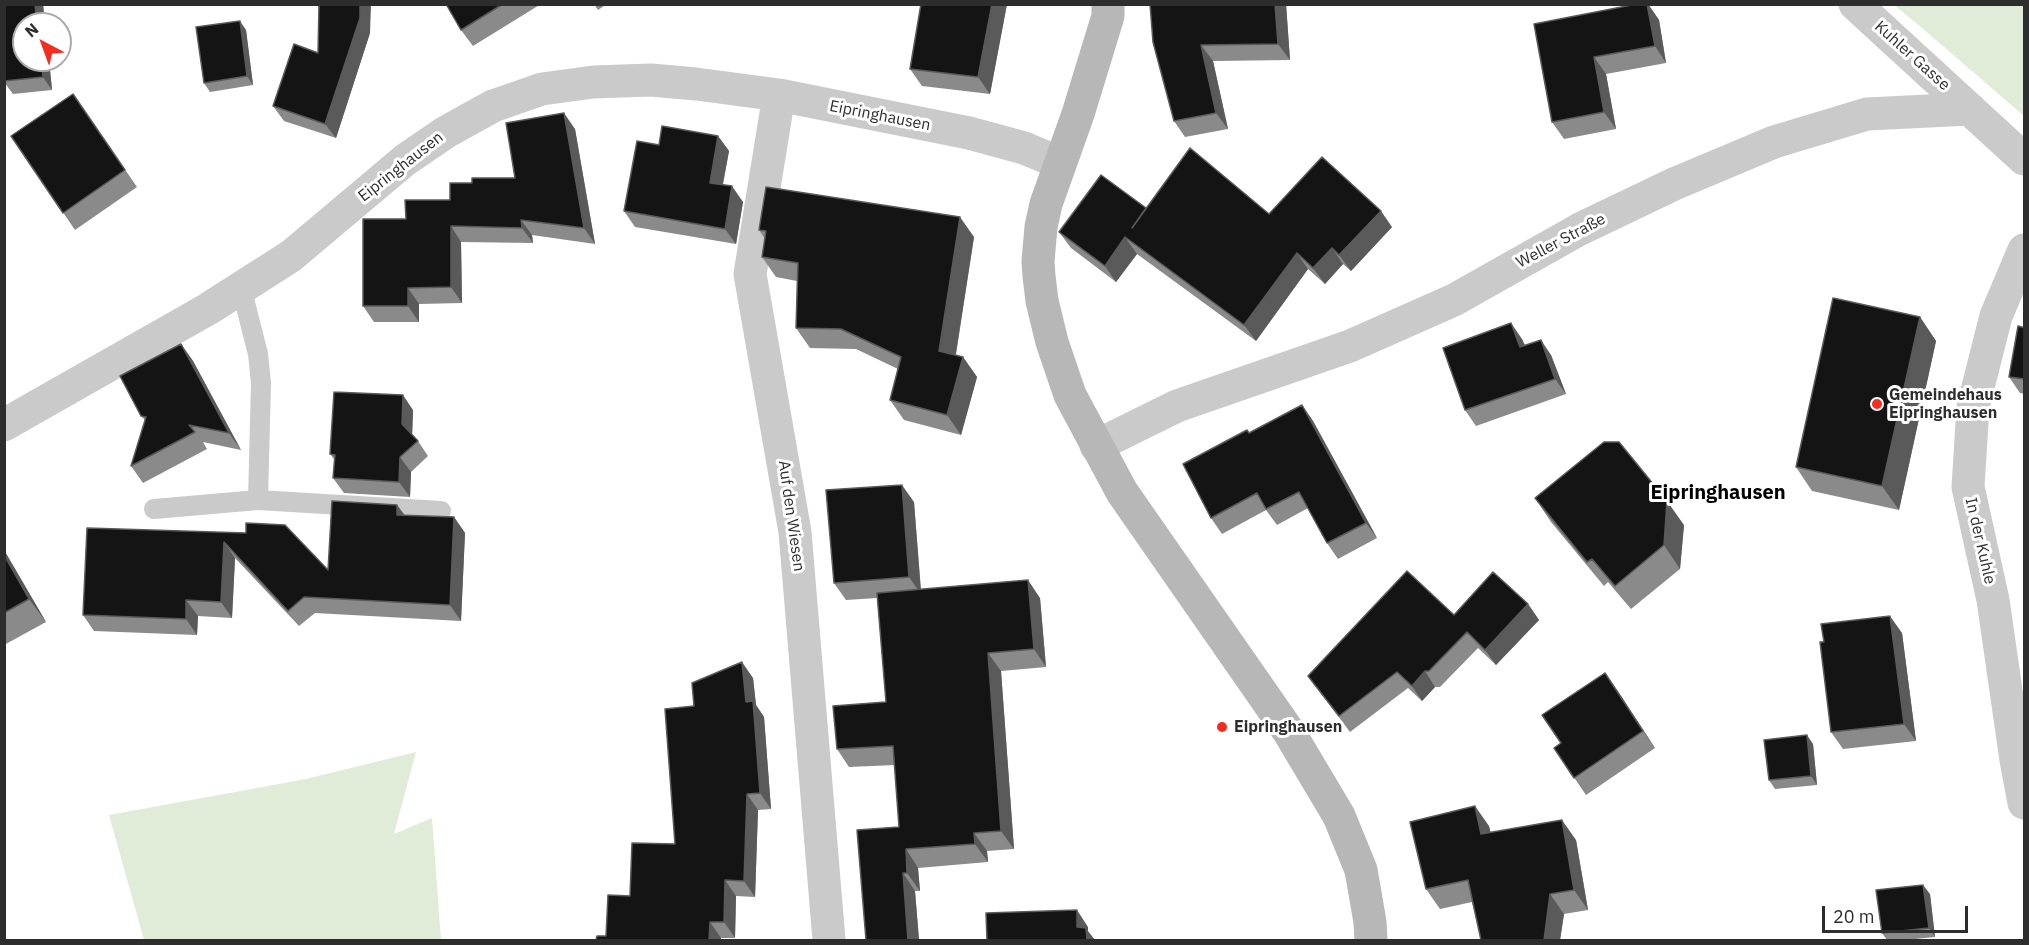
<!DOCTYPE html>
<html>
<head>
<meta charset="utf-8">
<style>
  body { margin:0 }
  #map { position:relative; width:2029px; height:945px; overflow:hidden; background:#fff; font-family:"IBM Plex Sans",sans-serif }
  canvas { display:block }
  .frame { position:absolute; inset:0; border:6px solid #2d2d2d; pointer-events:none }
  .north { position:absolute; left:12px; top:12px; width:60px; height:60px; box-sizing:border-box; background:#fff; border:2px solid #ababab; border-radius:50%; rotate:319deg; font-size:16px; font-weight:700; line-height:24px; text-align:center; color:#2d2d2d }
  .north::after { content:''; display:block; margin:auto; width:21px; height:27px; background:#f32d1f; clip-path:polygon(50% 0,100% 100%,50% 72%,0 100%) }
  .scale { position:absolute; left:1822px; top:906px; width:146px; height:27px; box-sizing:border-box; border:3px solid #2d2d2d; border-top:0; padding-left:8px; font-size:18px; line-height:21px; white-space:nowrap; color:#2d2d2d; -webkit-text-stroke:4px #fff; paint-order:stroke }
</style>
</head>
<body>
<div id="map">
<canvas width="2029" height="945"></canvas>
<div class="frame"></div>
<div class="north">N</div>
<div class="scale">20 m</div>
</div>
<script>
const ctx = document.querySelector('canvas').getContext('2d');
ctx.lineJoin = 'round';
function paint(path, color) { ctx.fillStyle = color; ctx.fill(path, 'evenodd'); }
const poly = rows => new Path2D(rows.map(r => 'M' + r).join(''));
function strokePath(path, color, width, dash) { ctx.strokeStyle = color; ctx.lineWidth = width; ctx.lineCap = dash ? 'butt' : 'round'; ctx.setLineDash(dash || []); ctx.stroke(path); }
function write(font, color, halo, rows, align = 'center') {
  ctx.font = font + ' "IBM Plex Sans",sans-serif'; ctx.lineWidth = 6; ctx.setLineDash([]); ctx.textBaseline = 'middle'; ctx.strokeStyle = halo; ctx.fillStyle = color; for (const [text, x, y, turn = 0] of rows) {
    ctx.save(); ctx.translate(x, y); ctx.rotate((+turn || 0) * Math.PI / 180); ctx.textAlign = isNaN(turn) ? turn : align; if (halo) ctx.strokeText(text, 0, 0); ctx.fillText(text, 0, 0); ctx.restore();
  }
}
paint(poly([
  [1894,5,2024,5,2024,116,1922,28],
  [416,752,394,834,432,818,441,940,144,940,109,815,306,779]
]), '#e0ecd8');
strokePath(poly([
  [241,287,258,354,261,383,258,500,441,511],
  [154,509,258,500]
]), '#cacaca', 20);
strokePath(poly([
  [1855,4,2024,159],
  [779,95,750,274,795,532,829,940],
  [2024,250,1996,316,1973,407,1968,487,1993,600,2016,760,2024,803],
  [4,425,208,309,291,256,405,160,446,132,493,106,542,89,593,82,651,80,696,84,779,95,969,133,1024,148,1060,163],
  [1096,446,1177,406,1350,346,1454,300,1580,229,1674,184,1774,142,1867,114,1970,109]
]), '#cacaca', 33);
strokePath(poly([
  [1108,4,1108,16,1078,114,1046,204,1041,227,1038,261,1039,276,1042,301,1052,342,1070,395,1122,492,1289,732,1339,816,1361,870,1370,922,1371,940]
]), '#b7b7b7', 33);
paint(poly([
  [4,4,43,4,45,24,24,24,24,60,49,60,52,90,13,94,4,82],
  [446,4,541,4,473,46,461,30],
  [594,4,607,4,598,10],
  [1007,4,990,94,922,86,910,69],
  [1150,4,1286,4,1290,60,1213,61,1228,129,1185,137,1174,121],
  [1637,4,1648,4,1659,20,1666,63,1606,74,1616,129,1564,139,1552,122,1534,24],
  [246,30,253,85,210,92,204,83],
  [370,33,336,138,284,121,273,106,318,53],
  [73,94,137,187,75,230,11,136],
  [575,129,595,244,532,235,533,243,461,242,462,303,419,304,419,322,374,322,363,306,406,219,450,200,515,178],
  [718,136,729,151,723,185,743,202,736,244,635,227,624,211,659,145],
  [1146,208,1269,214,1392,227,1351,271,1343,264,1325,284,1308,269,1256,341,1137,254,1116,282,1071,248,1059,232],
  [759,230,974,237,956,355,963,357,977,377,961,435,904,420,890,400,898,369,856,349,810,348,796,328,797,281,776,277,762,257,765,239],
  [1920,317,1936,341,1899,510,1812,491,1796,467],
  [2025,328,2025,394,2020,393,2009,377],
  [1522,339,1525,345,1551,355,1566,394,1476,426,1465,410],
  [181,344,193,361,241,450,203,442,207,449,143,483,131,466,145,420,141,416],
  [1302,405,1313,421,1377,538,1338,559,1327,543,1308,508,1277,525,1266,510,1222,534,1211,518,1249,433],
  [413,410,412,436,418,441,428,456,411,472,410,497,344,493,333,478,334,459,330,454],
  [1535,498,1684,525,1680,569,1631,609,1608,582,1604,586,1551,522],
  [914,502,921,589,1040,598,1046,667,1001,671,1014,849,987,851,988,862,918,868,920,891,915,891,919,940,866,940,899,827,895,765,849,767,837,749,886,702,877,598,846,600,834,583],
  [397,505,405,516,454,517,465,533,461,621,315,613,299,626,235,558,232,618,198,616,197,635,94,631,83,615,246,533,328,570],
  [4,550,46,622,4,645],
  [1528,604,1539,620,1496,665,1478,648,1440,687,1435,687,1422,701,1408,688,1350,732,1308,676,1454,615],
  [1902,633,1916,741,1843,749,1831,732,1824,642],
  [753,678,756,705,764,717,771,809,758,810,755,897,736,896,735,938,721,938,721,940,596,940,606,936,630,896,675,844,694,706],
  [1617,690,1655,748,1586,795,1554,748,1561,743],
  [1813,744,1817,785,1775,789,1769,780],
  [1489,826,1490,833,1576,840,1588,910,1564,914,1560,940,1481,940,1472,902,1440,909,1426,889],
  [1930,894,1935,937,1905,940,1887,940,1882,933]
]), '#8a8a8a');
paint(poly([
  [35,4,43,4,45,24,37,24],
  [360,4,371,4,370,33,336,138,325,124],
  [992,4,1007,4,990,94,978,77],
  [1275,4,1286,4,1290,60,1278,44],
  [1647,4,1648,4,1659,20,1666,63,1655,46],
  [240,21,246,30,253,85,247,76],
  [1201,45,1213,61,1228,129,1216,113],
  [1594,57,1606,74,1616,129,1604,112],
  [41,60,49,60,52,90,43,77],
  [564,113,575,129,595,244,584,228],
  [718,136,729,151,720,198,710,183],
  [732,186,743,202,736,244,725,229],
  [1381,211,1392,227,1351,271,1339,255],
  [960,217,974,237,953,371,939,351],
  [521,220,532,235,533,243,522,228],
  [451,226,461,242,462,303,451,287],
  [1125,237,1137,254,1116,282,1105,266],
  [1332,248,1343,264,1325,284,1313,268],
  [1297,253,1308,269,1256,341,1244,325],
  [408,288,419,304,419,322,408,306],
  [1920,317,1936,341,1899,510,1882,486],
  [1511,323,1522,339,1531,362,1520,347],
  [1541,340,1551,355,1566,394,1555,379],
  [181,344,193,361,241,450,229,433],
  [963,357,977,377,961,435,947,415],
  [403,395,413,410,412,439,402,424],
  [1302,405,1313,421,1377,538,1366,523],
  [400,457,411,472,410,497,399,482],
  [902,485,914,502,921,594,909,577],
  [1667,501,1684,525,1680,569,1664,545],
  [397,505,409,521,397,515],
  [454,517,465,533,461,621,450,605],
  [224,542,235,558,232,618,221,602],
  [4,550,46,622,29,599,4,555],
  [1028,580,1040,598,1046,667,1034,649],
  [186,600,198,616,197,635,186,619],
  [1528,604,1539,620,1496,665,1485,650],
  [1890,616,1902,633,1916,741,1904,724],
  [988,653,1001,671,1014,849,1001,831],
  [742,662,753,678,756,705,764,717,771,809,760,793,746,702],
  [1425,671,1435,687,1422,701,1412,686],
  [1605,673,1617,690,1655,748,1643,731],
  [1807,735,1813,744,1817,785,1811,776],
  [747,794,758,810,755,897,744,881],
  [1475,806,1489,826,1496,854,1481,834],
  [1562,820,1576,840,1588,910,1574,890],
  [974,833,987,851,988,862,975,844],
  [906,849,918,868,920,891,907,873],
  [903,873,915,891,919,940,908,940],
  [725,880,736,896,735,938,724,922],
  [1923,885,1930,894,1935,937,1929,928],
  [1550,894,1564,914,1560,940,1544,940],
  [1077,910,1088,927,1088,931,1095,940,1086,940,1077,927],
  [710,922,721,938,721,940,709,940]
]), '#5a5a5a');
const building = poly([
  [4,4,35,4,37,24,24,24,24,60,41,60,43,77,4,81,4,4],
  [319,4,360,4,360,18,325,124,273,106,294,44,318,53,319,4],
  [446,4,503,4,461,30,446,4],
  [921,4,992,4,978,77,910,69,921,4],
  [1150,4,1275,4,1278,44,1201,45,1216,113,1174,121,1153,42,1150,4],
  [1637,4,1647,4,1655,46,1594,57,1604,112,1552,122,1534,24,1637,4],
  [240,21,247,76,204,83,196,27,240,21],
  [73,94,125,170,63,213,11,136,73,94],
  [564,113,584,228,521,220,522,228,451,226,451,287,408,288,408,306,363,306,363,219,406,219,405,200,450,200,450,183,472,183,472,178,515,178,506,123,564,113],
  [662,126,718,136,710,183,732,186,725,229,624,211,637,141,659,145,662,126],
  [1190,148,1269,214,1322,157,1381,211,1339,255,1332,248,1313,268,1297,253,1244,325,1125,237,1105,266,1059,232,1101,175,1146,208,1132,228,1190,148],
  [766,187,960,217,939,351,963,357,947,415,890,400,901,357,841,329,796,328,798,263,762,257,766,231,759,230,766,187],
  [1833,298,1920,317,1882,486,1796,467,1833,298],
  [1511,323,1520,347,1541,340,1555,379,1465,410,1443,348,1511,323],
  [2018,326,2025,328,2025,379,2009,377,2018,326],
  [181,344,229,433,189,425,195,432,131,466,146,417,141,416,120,376,181,344],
  [334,392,403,395,402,424,418,441,400,457,399,482,333,478,335,455,330,454,334,392],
  [1302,405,1366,523,1327,543,1299,492,1266,509,1257,493,1211,518,1183,464,1247,430,1249,433,1302,405],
  [1604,442,1619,442,1667,501,1664,545,1615,586,1592,559,1587,562,1535,498,1604,442],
  [902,485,909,577,834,583,826,490,902,485],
  [332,501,397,505,397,515,454,517,450,605,304,597,288,611,224,542,221,602,186,600,186,619,83,615,87,528,246,533,246,523,285,525,328,570,332,501],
  [4,555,29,599,4,613,4,555],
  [1407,571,1454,615,1493,572,1528,604,1485,650,1467,632,1429,671,1425,671,1412,686,1397,672,1339,716,1308,676,1407,571],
  [1028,580,1034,649,988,653,1001,831,974,833,975,844,906,849,907,873,903,873,908,940,866,940,857,830,899,827,893,746,837,749,833,706,886,702,877,593,1028,580],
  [1890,616,1904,724,1831,732,1820,642,1824,642,1821,624,1890,616],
  [742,662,746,702,753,701,760,793,747,794,744,881,725,880,724,922,710,922,709,940,596,940,597,936,606,936,608,895,630,896,632,843,675,844,665,709,694,706,692,683,742,662],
  [1605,673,1643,731,1574,778,1554,748,1561,743,1542,715,1605,673],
  [1807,735,1811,776,1769,780,1764,740,1807,735],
  [1475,806,1481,834,1562,820,1574,890,1550,894,1544,940,1481,940,1468,880,1426,889,1410,822,1475,806],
  [1923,885,1929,928,1882,933,1876,890,1923,885],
  [1077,910,1077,927,1086,928,1087,940,987,940,986,913,1077,910]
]);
paint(building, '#141414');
strokePath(building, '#5a5a5a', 1.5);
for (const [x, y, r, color] of [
  [1877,404,6,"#f32d1f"],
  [1222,727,6,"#f32d1f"]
]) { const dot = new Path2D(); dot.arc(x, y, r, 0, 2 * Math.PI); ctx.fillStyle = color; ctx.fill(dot); strokePath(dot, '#fff', 2); }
write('16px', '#2d2d2d', '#fff', [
  ["Kuhler Gasse",1912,56,42],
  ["Eipringhausen",880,116,11],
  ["Eipringhausen",401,167,-38],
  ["Weller Straße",1561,241,-28],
  ["Auf den Wiesen",791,516,82],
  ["In der Kuhle",1980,541,77]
]);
write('bold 16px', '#2d2d2d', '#fff', [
  ["Gemeindehaus",1889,395],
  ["Eipringhausen",1889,413],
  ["Eipringhausen",1234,727]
], 'left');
write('bold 20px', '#000', '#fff', [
  ["Eipringhausen",1718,493]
]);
</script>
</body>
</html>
